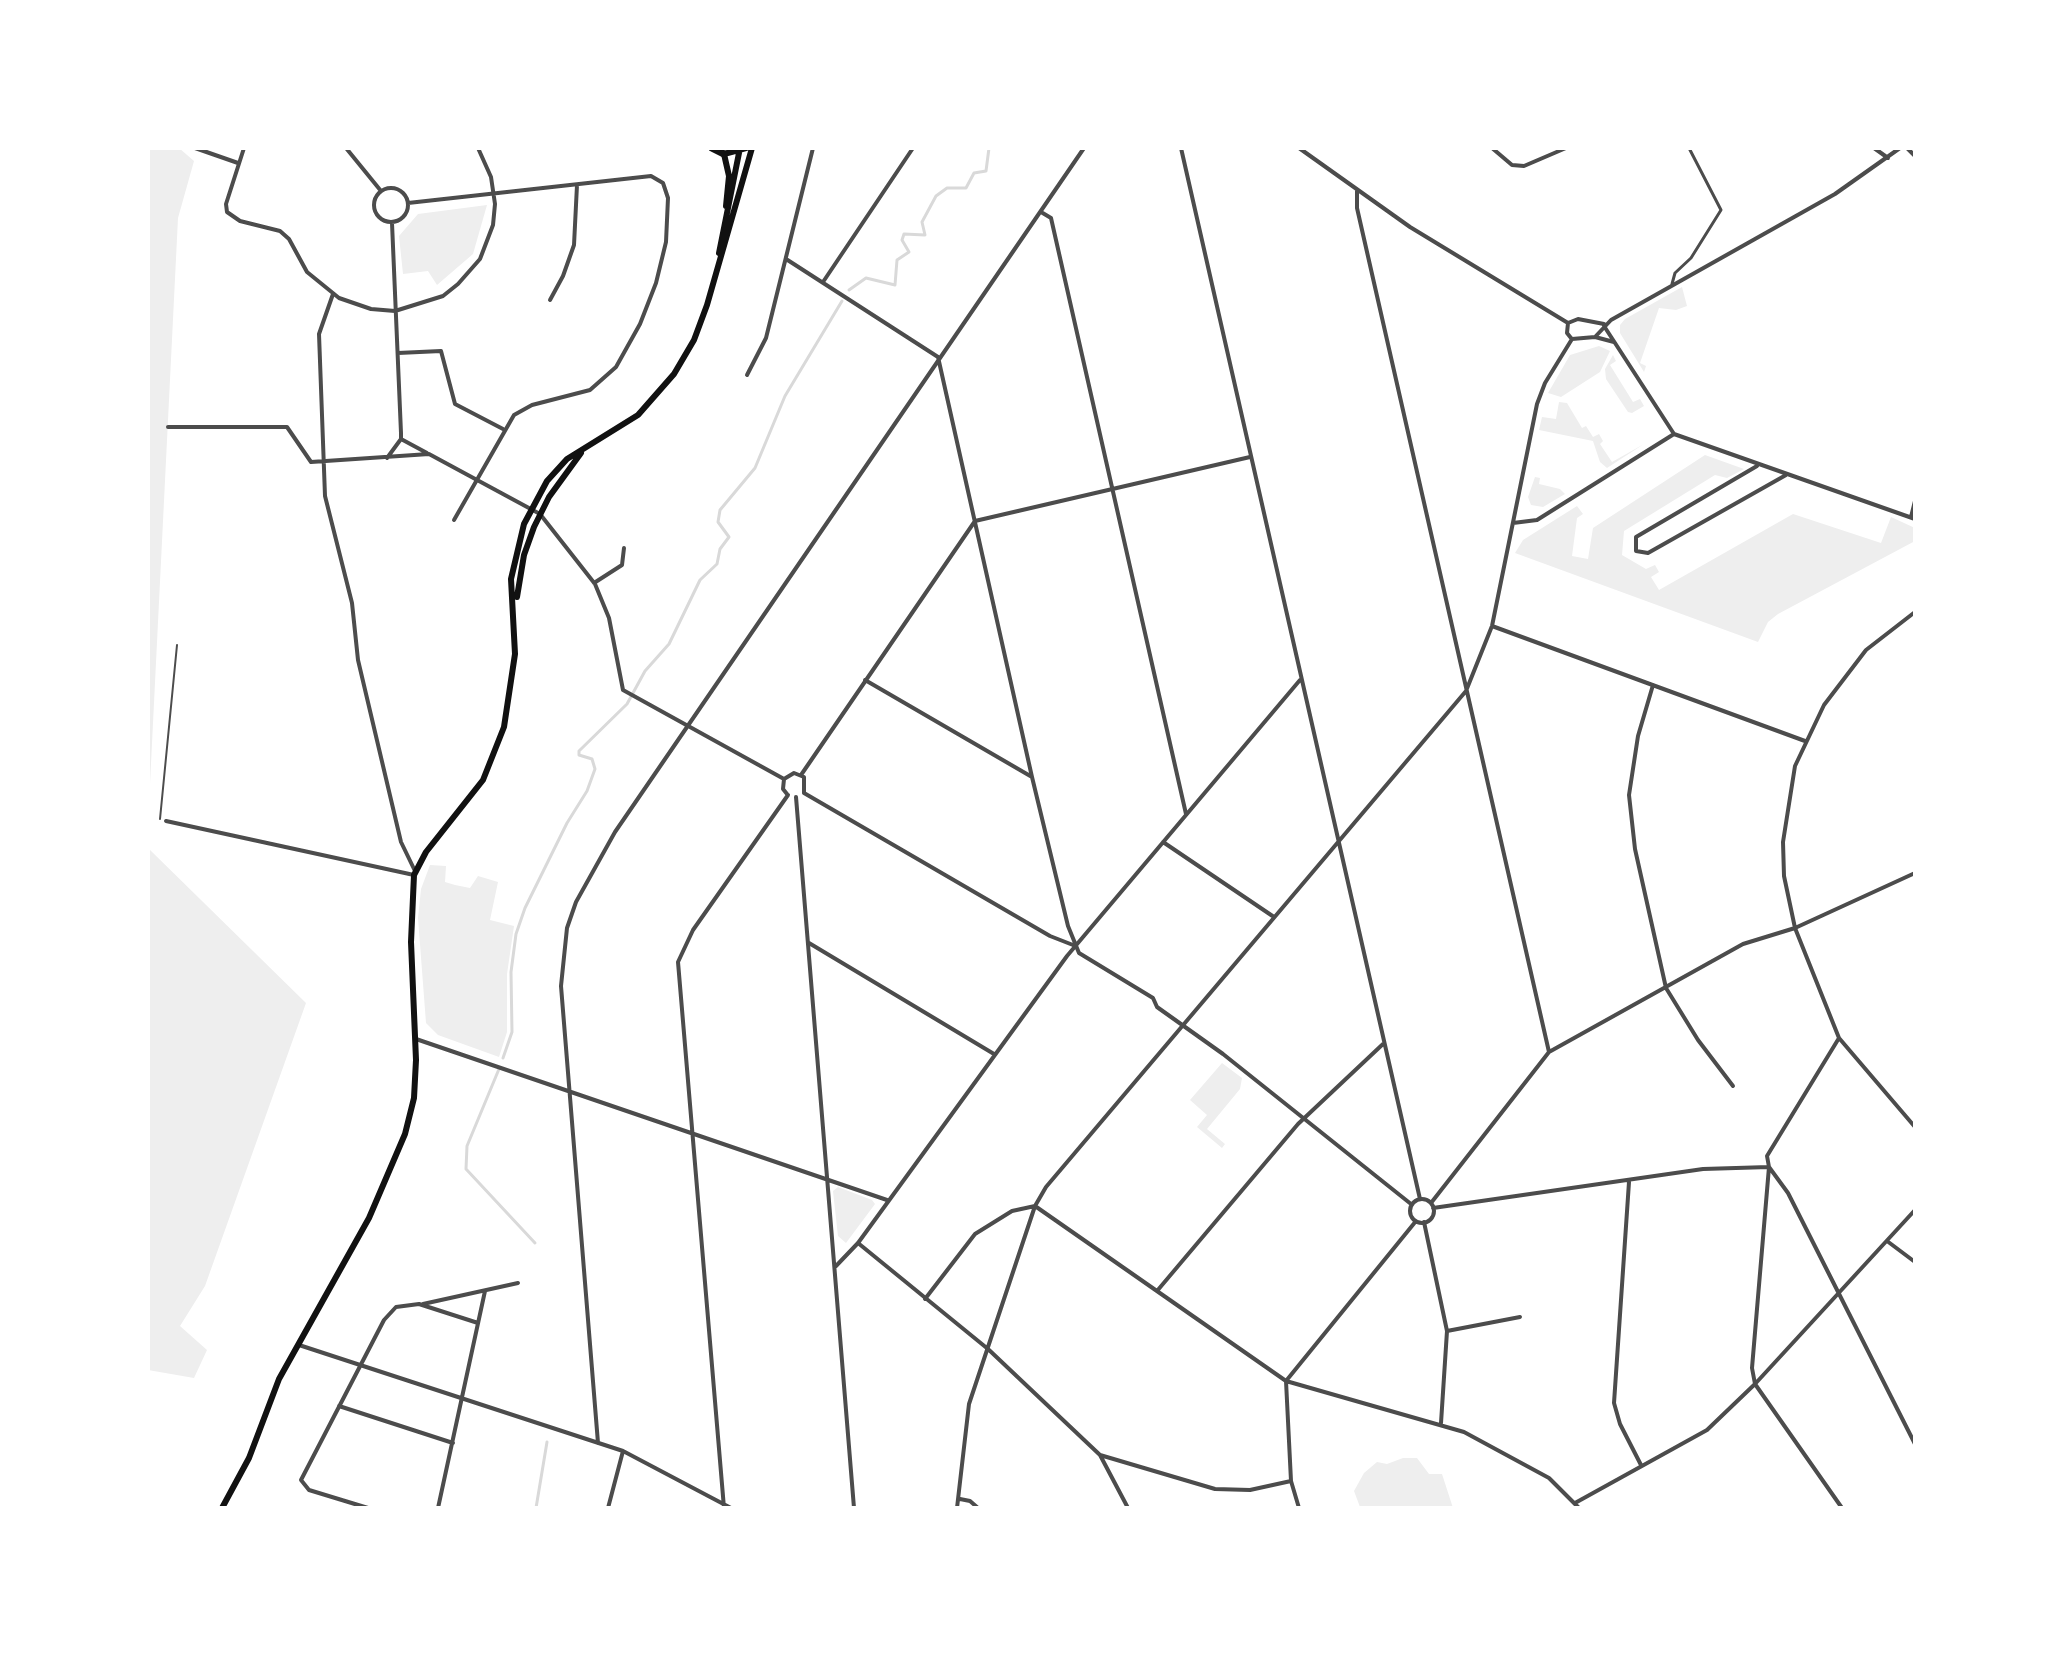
<!DOCTYPE html>
<html>
<head>
<meta charset="utf-8">
<style>
  body { margin:0 }
  #map { position:relative; width:2063px; height:1656px; overflow:hidden; background:#fff; font-family:"Titillium Web",sans-serif }
  canvas { display:block }
  .frame { position:absolute; inset:0; border:150px solid #fff; pointer-events:none }
</style>
</head>
<body>
<div id="map">
<canvas width="2063" height="1656"></canvas>
<div class="frame"></div>
</div>
<script>
const ctx = document.querySelector('canvas').getContext('2d');
ctx.lineJoin = 'round';
function paint(path, color) { ctx.fillStyle = color; ctx.fill(path, 'evenodd'); }
const poly = rows => new Path2D(rows.map(r => 'M' + r).join(''));
function strokePath(path, color, width, dash) { ctx.strokeStyle = color; ctx.lineWidth = width; ctx.lineCap = dash ? 'butt' : 'round'; ctx.setLineDash(dash || []); ctx.stroke(path); }
paint(poly([
  [148,148,179,148,194,161,178,218,148,824],
  [487,205,473,254,437,285,428,271,403,274,399,236,418,214],
  [1682,287,1687,306,1676,310,1659,308,1640,363,1646,366,1644,372,1620,333,1620,325,1625,319],
  [1599,346,1610,351,1600,372,1561,397,1548,393,1570,355],
  [1613,355,1616,361,1610,365,1633,402,1640,399,1644,406,1632,413,1628,412,1606,379,1605,369],
  [1559,402,1567,403,1582,428,1586,426,1593,437,1599,434,1603,441,1600,444,1612,462,1644,444,1607,468,1600,462,1593,441,1539,430,1542,417,1556,419],
  [1705,455,1744,469,1727,478,1715,475,1624,531,1622,555,1646,569,1655,565,1659,572,1651,577,1659,590,1793,514,1881,543,1891,517,1915,528,1915,541,1778,614,1768,622,1758,642,1515,553,1523,540,1577,506,1583,514,1577,518,1572,556,1588,559,1593,528],
  [1535,477,1540,478,1539,484,1560,489,1565,494,1543,507,1531,505,1528,497],
  [148,848,306,1003,205,1286,180,1326,207,1350,194,1378,148,1370],
  [430,865,446,866,445,882,455,885,470,888,478,876,498,882,490,920,514,926,507,974,507,1032,499,1057,438,1035,426,1023,418,918,421,889],
  [1222,1063,1242,1078,1240,1089,1207,1129,1225,1144,1222,1148,1197,1127,1207,1115,1190,1100],
  [838,1187,872,1200,875,1204,846,1243,838,1236,833,1191],
  [1403,1458,1417,1458,1429,1474,1442,1474,1453,1508,1360,1507,1354,1491,1364,1473,1377,1462,1387,1464]
]), '#eee');
strokePath(poly([
  [849,290,866,278,895,285,897,260,909,252,902,240,904,234,925,235,922,222,936,196,947,188,966,188,974,173,986,171,989,148],
  [503,1058,512,1032,511,972,516,934,525,908,567,823,587,791,595,769,592,759,579,755,579,751,627,704,645,671,669,644,700,580,717,564,720,549,729,537,718,522,720,510,755,468,785,396,842,301],
  [499,1069,467,1146,466,1169,535,1243],
  [536,1508,547,1442]
]), '#d9d9d9', 3);
strokePath(poly([
  [160,819,177,645]
]), '#4c4c4c', 2);
strokePath(poly([
  [1672,284,1675,273,1691,258,1721,210,1689,148]
]), '#4c4c4c', 3);
strokePath(poly([
  [195,148,238,163],
  [244,148,226,204,227,212,240,221,280,231,289,239,307,272,339,298,371,309,395,311,443,296,458,284,480,259,493,225,495,204,491,177,478,148],
  [346,148,381,191],
  [1181,148,1420,1199],
  [1299,148,1410,227,1568,323],
  [1492,148,1512,165,1524,166,1566,148],
  [1874,148,1888,158],
  [1907,148,1915,156],
  '374 205a17 17 0 1 1 34 0a17 17 0 1 1-34 0Z',
  [1357,191,1357,208,1549,1052],
  [408,203,651,176,663,183,668,198,666,242,656,283,640,324,616,367,590,390,532,405,514,415,454,520],
  [1041,212,1051,218,1186,814],
  [786,259,938,357,1032,777,1068,926,1079,953,1153,998,1157,1007,1223,1054,1411,1204],
  [823,282,913,148],
  [333,294,319,334,325,496,352,603,358,660,401,842,415,871],
  [550,300,563,276,574,245,577,185],
  [1568,323,1578,319,1604,324],
  [1568,323,1567,333,1571,338],
  [1604,326,1674,434,1915,519],
  [1595,337,1614,342],
  [1572,339,1595,337,1611,320,1835,194,1900,148],
  [398,353,441,351,455,404,503,429],
  [747,375,766,338,813,148],
  [168,427,287,427,311,462,429,454,540,514,595,584,609,618,623,690,784,779],
  [401,439,427,453],
  [387,458,401,439,401,433,392,223],
  [1757,466,1636,537,1636,551,1648,553,1786,475],
  [1911,517,1915,501],
  [1513,523,1537,520,1674,434],
  [594,583,622,565,624,548],
  [1915,612,1866,650,1824,705,1795,766,1783,842,1784,876,1795,928,1839,1038,1915,1127],
  [1492,626,1805,741],
  [865,680,1032,777],
  [1653,685,1638,736,1629,795,1635,849,1666,988,1698,1040,1733,1086],
  [801,775,975,521,1250,457],
  [784,779,794,773,804,777,804,793],
  [784,779,783,789,787,794],
  [804,793,1050,936,1073,945],
  [796,797,854,1508],
  [166,821,414,875],
  [1163,842,1274,917],
  [809,943,994,1054],
  [1839,1038,1767,1156,1769,1167,1752,1368,1755,1384,1842,1508],
  [416,1039,887,1200],
  [1629,1182,1614,1403,1620,1424,1641,1465],
  '1410 1211a12 12 0 1 1 24 0a12 12 0 1 1-24 0Z',
  [1431,1203,1549,1052,1743,944,1795,928,1915,873],
  [1035,1206,1286,1381,1464,1432,1549,1478,1579,1508],
  [1433,1208,1703,1169,1769,1167,1788,1193,1915,1444],
  [1424,1222,1447,1331,1441,1423],
  [1887,1241,1915,1262],
  [858,1243,988,1349,1100,1455,1215,1489,1250,1490,1291,1481],
  [836,1266,858,1243,1067,956,1300,680],
  [1157,1291,1298,1124,1383,1044],
  [925,1299,975,1234,1012,1211,1035,1206],
  [423,1304,518,1283],
  [1447,1331,1520,1317],
  [299,1345,623,1451,731,1508],
  [339,1406,453,1443],
  [598,1443,561,986,567,928,576,902,615,832,1084,148],
  [1100,1455,1128,1508],
  [960,1499,970,1501,978,1508],
  [1575,1503,1707,1430,1755,1384,1915,1210],
  [368,1508,309,1490,301,1480,384,1320,396,1307,419,1304,478,1323],
  [438,1508,485,1291],
  [608,1508,623,1451],
  [724,1508,678,962,693,930,788,795],
  [957,1508,969,1404,1035,1206,1046,1187,1466,691,1492,626,1537,404,1545,383,1572,339],
  [1299,1508,1291,1481,1286,1381,1416,1221]
]), '#4c4c4c', 4);
strokePath(poly([
  [726,206,729,176,724,154,746,148],
  [719,253,740,148],
  [517,597,524,555,534,527,549,497,581,453],
  [222,1508,249,1458,279,1379,369,1218,405,1134,414,1098,416,1060,411,942,414,875,426,852,483,780,504,727,515,654,511,579,524,524,547,481,567,459,638,415,674,374,694,340,707,305,752,148]
]), '#111', 6);
strokePath(poly([
  [712,148,724,154]
]), '#111', 7);
</script>
</body>
</html>
